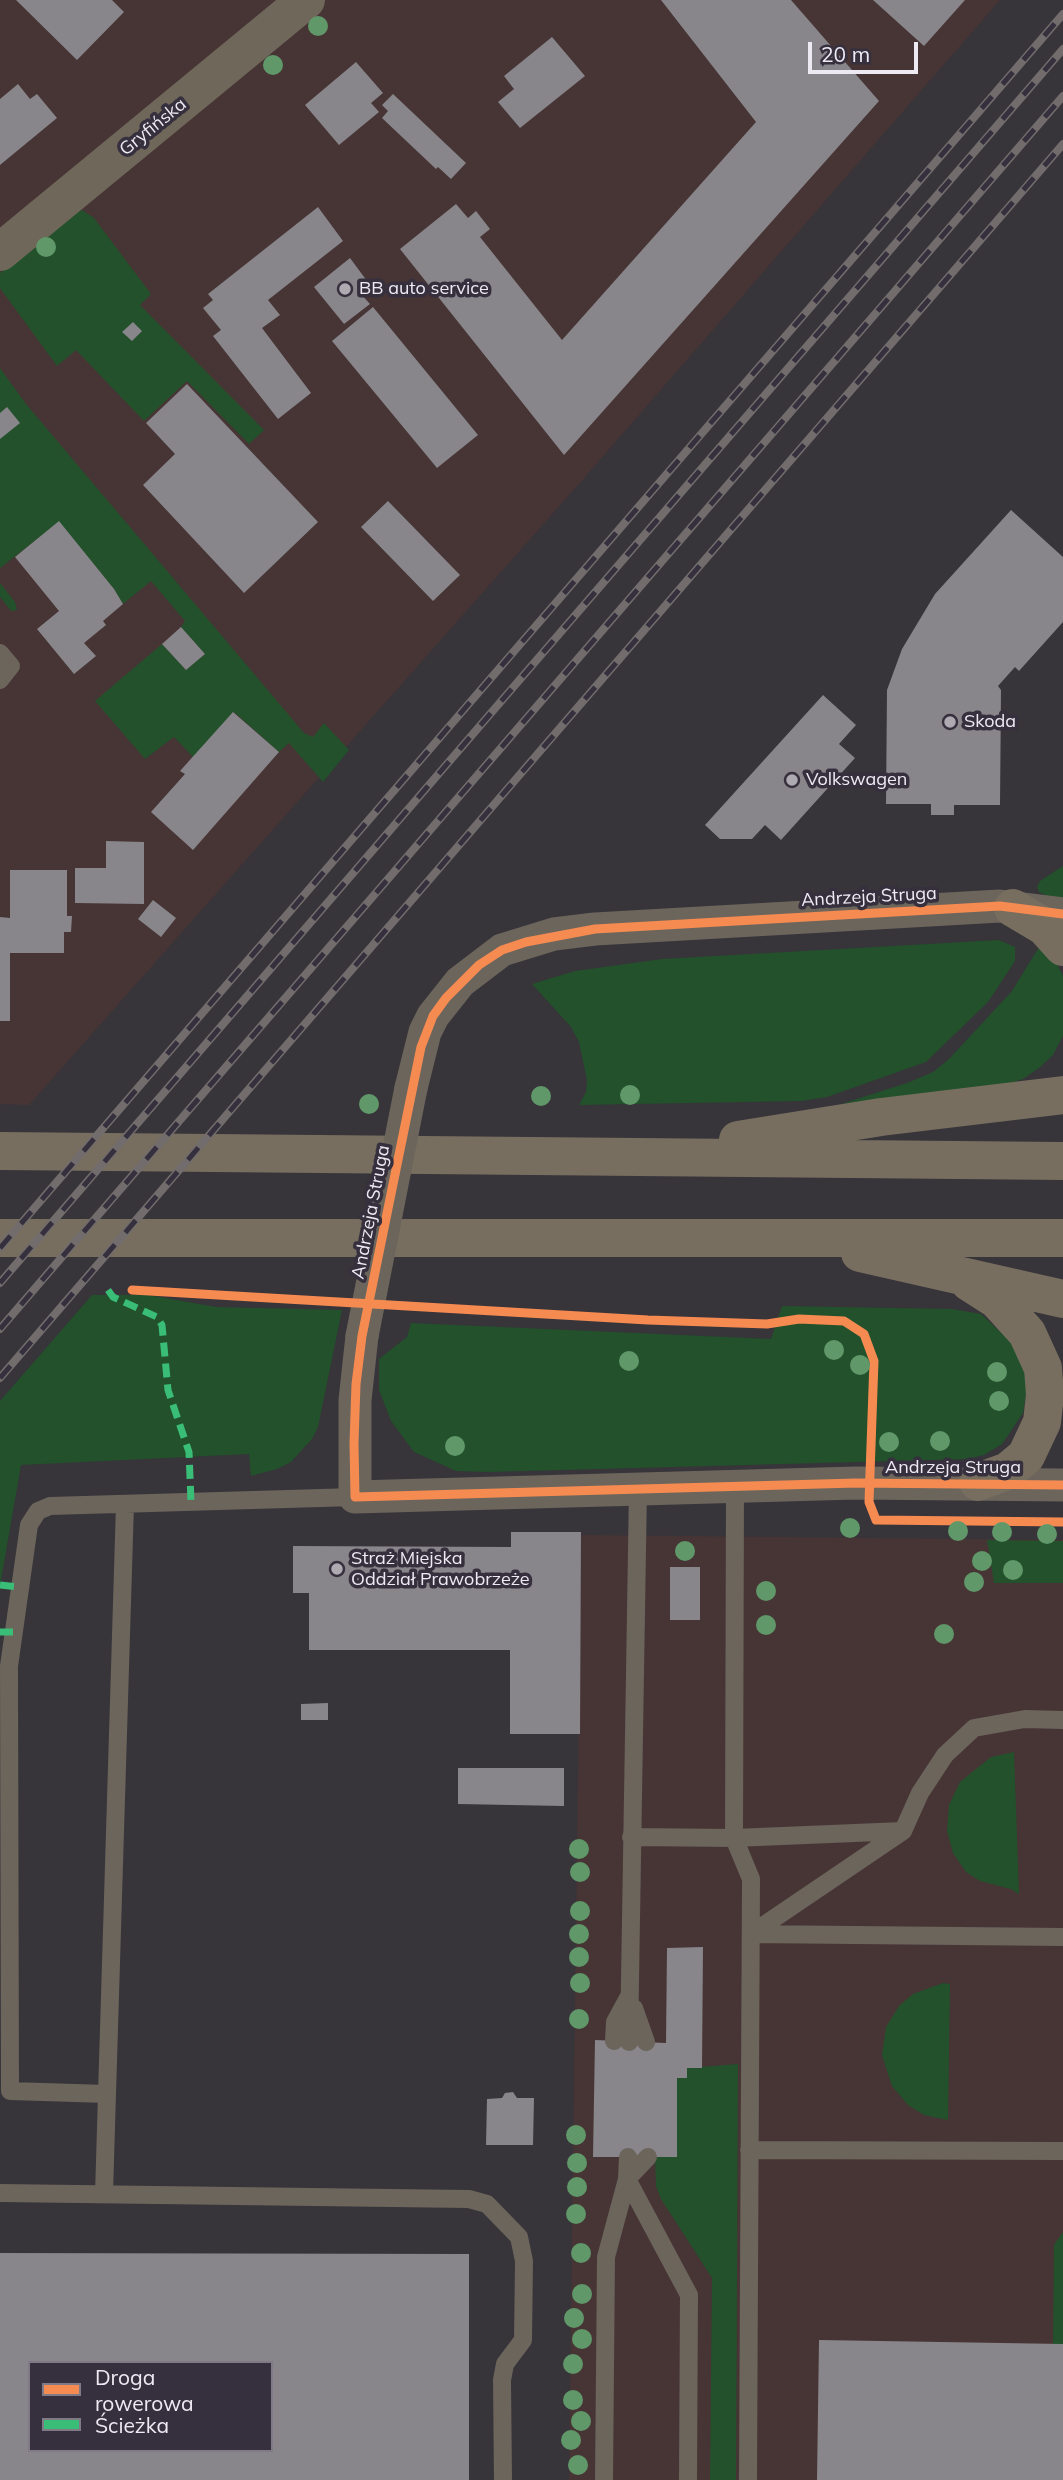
<!DOCTYPE html>
<html>
<head>
<meta charset="utf-8">
<style>
  body { margin:0 }
  #map { position:relative; width:1063px; height:2480px; overflow:hidden; background:#37343a; font-family:Mulish,sans-serif }
  canvas { display:block }
  .legend { position:absolute; left:28px; top:2361px; width:245px; height:91px; box-sizing:border-box; background:#36303e; border:2px solid #807a86; margin:0; padding:9px 12px; list-style:none; font-size:21px; color:#eeeaf3 }
  .legend li { display:flex; align-items:center; gap:14px; height:35px }
  .legend b { width:35px; border:2px solid #807a86 }
  .scale { position:absolute; left:808px; top:42px; width:110px; height:32px; box-sizing:border-box; border:4px solid #eeeaf3; border-top:0; padding-left:9px; font-size:21px; line-height:24px; white-space:nowrap; color:#eeeaf3; -webkit-text-stroke:5px #36303e; paint-order:stroke }
</style>
</head>
<body>
<div id="map">
<canvas width="1063" height="2480"></canvas>
<ul class="legend">
<li><b style="height:9px;background:#f68b52"></b>Droga rowerowa</li>
<li><b style="height:9px;background:#3abd76"></b>Ścieżka</li>
</ul>
<div class="scale">20 m</div>
</div>
<script>
const ctx = document.querySelector('canvas').getContext('2d');
ctx.lineJoin = 'round';
function paint(path, color) { ctx.fillStyle = color; ctx.fill(path, 'evenodd'); }
const poly = rows => new Path2D(rows.map(r => 'M' + r).join(''));
function strokePath(path, color, width, dash) { ctx.strokeStyle = color; ctx.lineWidth = width; ctx.lineCap = dash ? 'butt' : 'round'; ctx.setLineDash(dash || []); ctx.stroke(path); }
function write(font, color, halo, rows, align = 'center') {
  ctx.font = font + ' Mulish,sans-serif'; ctx.lineWidth = 7; ctx.setLineDash([]); ctx.textBaseline = 'middle'; ctx.strokeStyle = halo; ctx.fillStyle = color; for (const [text, x, y, turn = 0] of rows) {
    ctx.save(); ctx.translate(x, y); ctx.rotate((+turn || 0) * Math.PI / 180); ctx.textAlign = isNaN(turn) ? turn : align; if (halo) ctx.strokeText(text, 0, 0); ctx.fillText(text, 0, 0); ctx.restore();
  }
}
paint(poly([
  [0,0,1000,0,578,485,29,1105,0,1104],
  [581,1535,1063,1540,1063,2480,569,2480]
]), '#473535');
paint(poly([
  [82,210,94,218,151,294,140,305,264,430,249,444,187,381,144,421,76,350,57,366,0,288,0,273,74,213],
  [0,368,26,404,304,733,313,737,324,723,349,750,323,782,289,743,279,752,234,712,193,757,174,737,145,759,95,701,162,644,186,670,205,654,181,627,185,621,151,581,123,604,114,589,59,522,0,568],
  [0,583,15,602,17,610,11,611,0,597],
  [1063,866,1063,903,1039,892,1037,887,1040,881],
  [999,940,1015,947,1015,961,988,1002,926,1062,827,1097,801,1101,579,1105,586,1092,587,1080,579,1042,571,1027,532,984,575,971,662,959],
  [1039,947,1057,964,1063,976,1063,1036,1053,1055,1039,1068,1023,1079,1004,1085,841,1104,907,1083,933,1072,949,1059,1012,991],
  [92,1295,148,1295,216,1307,342,1310,318,1427,312,1439,291,1462,277,1469,251,1476,249,1454,21,1465,0,1586,0,1401],
  [782,1306,952,1309,981,1314,1012,1343,1024,1368,1027,1389,1023,1413,1002,1444,984,1455,968,1459,488,1472,456,1471,414,1452,391,1421,379,1390,379,1359,407,1337,411,1323,771,1339],
  [987,1540,1063,1541,1063,1583,994,1583],
  [1014,1752,1019,1894,1011,1889,980,1881,966,1872,953,1853,947,1831,949,1805,960,1782,991,1757],
  [943,1983,950,1984,948,2120,924,2115,908,2105,892,2086,882,2055,886,2027,899,2006,913,1994],
  [738,2064,736,2480,710,2480,712,2278,661,2199,656,2186,655,2157,677,2156,677,2078,687,2078,687,2068],
  [1063,2232,1063,2344,1053,2344,1054,2245]
]), '#22512b');
paint(poly([
  [16,0,112,0,124,12,77,60],
  [661,0,791,0,879,101,564,455,400,249,456,204,468,218,476,211,490,229,480,237,562,340,756,122],
  [873,0,965,0,924,46],
  [552,37,585,76,520,128,498,102,514,89,504,76],
  [356,62,383,93,371,103,379,112,339,145,305,105],
  [18,84,30,99,37,94,57,118,0,165,0,99],
  [393,94,466,163,451,179,438,167,436,169,382,118,388,111,382,105],
  [318,207,343,241,268,300,280,315,262,328,311,393,278,419,213,336,221,330,203,308,213,300,208,294],
  [350,258,370,285,360,293,370,304,344,324,314,287],
  [373,307,478,435,437,468,332,341],
  [133,322,142,331,132,341,122,332],
  [187,384,318,522,244,593,143,485,175,454,146,423],
  [7,407,20,423,0,439,0,413],
  [388,501,460,575,433,601,361,527],
  [1011,510,1063,557,1063,622,1019,671,1015,667,998,686,1001,690,1000,805,954,805,954,815,931,815,931,804,886,804,887,690,902,649,935,594],
  [59,521,114,589,123,604,103,621,106,625,84,643,96,656,74,674,37,629,59,611,15,557],
  [181,627,205,654,186,670,162,644],
  [823,695,856,725,839,744,855,758,781,840,765,825,752,839,720,839,705,825],
  [233,712,279,752,193,850,151,812,185,774,180,771],
  [106,841,144,842,144,904,75,903,75,868,106,868],
  [10,870,67,870,67,916,72,916,71,932,64,932,64,953,10,953,10,1021,0,1021,0,917,10,918],
  [153,900,176,918,161,937,138,919],
  [511,1532,581,1532,580,1734,510,1734,510,1650,309,1650,309,1593,293,1593,293,1546,511,1547],
  [670,1567,700,1567,700,1620,670,1620],
  [328,1703,328,1720,301,1720,301,1704],
  [458,1768,564,1768,564,1806,458,1804],
  [703,1947,702,2068,687,2068,687,2078,677,2078,677,2157,593,2157,595,2040,666,2043,667,1948],
  [513,2092,517,2098,534,2098,533,2145,486,2145,487,2099,502,2098,505,2093],
  [0,2253,469,2254,469,2480,0,2480],
  [30,2363,271,2363,271,2450,30,2450],
  [819,2340,1063,2344,1063,2480,817,2480]
]), '#88868b');
strokePath(poly([
  [0,653,11,666,0,680],
  [735,1486,734,1838,751,1879,748,2480],
  [125,1504,107,2094,10,2091,9,1666,29,1525,38,1511,50,1506,355,1497],
  [631,1837,734,1838,903,1831],
  [751,1934,903,1831,920,1793,945,1755,974,1728,1025,1719,1063,1720],
  [751,1934,1063,1937],
  [634,2008,646,2042],
  [614,2041,615,2022,628,1998],
  [629,2042,638,1488],
  [749,2150,1063,2151],
  [628,2157,627,2179,689,2295,688,2480],
  [0,2193,469,2199,487,2204,519,2237,524,2261,523,2340,505,2364,502,2380,503,2480],
  [104,2194,107,2094],
  [604,2480,606,2257,627,2179,648,2157]
]), '#6b655c', 18);
strokePath(poly([
  [411,1088,425,1032,433,1016,460,982,502,950,554,934,595,929,1000,906,1063,914],
  [362,1336,355,1400,355,1497,856,1483,1063,1485]
]), '#6b655c', 33);
strokePath(poly([
  [0,252,306,0]
]), '#6f675a', 38);
strokePath(poly([
  [1013,908,1045,927,1063,947],
  [738,1140,881,1117,1063,1095],
  [0,1151,1063,1161],
  [0,1238,1063,1238],
  [860,1253,1063,1299],
  [969,1282,997,1300,1027,1333,1043,1368,1045,1395,1042,1422,1026,1456,1008,1471,978,1482]
]), '#776e5f', 38);
const rail = poly([
  [0,1248,1063,14],
  [0,1283,1063,49],
  [0,1329,1063,96],
  [0,1378,1063,144]
]);
strokePath(rail, '#726d6c', 8);
strokePath(rail, '#36303e', 5, [16]);
strokePath(poly([
  [362,1336,411,1088]
]), '#6b655c', 33);
strokePath(poly([
  [108,1290,113,1297,157,1317,162,1325,168,1390,189,1452,191,1502],
  [0,1585,20,1587],
  [0,1632,13,1632]
]), '#3abd76', 7, [14, 7]);
strokePath(poly([
  [1063,914,1000,906,595,929,526,942,502,950,479,965,446,998,433,1016,421,1047,362,1336,356,1384,354,1443,355,1497,856,1483,1063,1485],
  [132,1290,648,1320,767,1324,799,1319,844,1321,864,1334,874,1361,869,1502,876,1520,1063,1522]
]), '#f68b52', 9);
ctx.fillStyle = '#609869';
for (const [x, y] of [
  [318,26],
  [273,65],
  [46,247],
  [630,1095],
  [541,1096],
  [369,1104],
  [834,1350],
  [629,1361],
  [860,1365],
  [997,1372],
  [999,1401],
  [940,1441],
  [889,1442],
  [455,1446],
  [850,1528],
  [958,1531],
  [1002,1532],
  [1047,1534],
  [685,1551],
  [982,1561],
  [1013,1570],
  [974,1582],
  [766,1591],
  [766,1625],
  [944,1634],
  [579,1849],
  [580,1872],
  [580,1911],
  [579,1934],
  [579,1957],
  [580,1983],
  [579,2019],
  [576,2135],
  [577,2163],
  [577,2187],
  [576,2214],
  [581,2253],
  [582,2294],
  [574,2318],
  [582,2339],
  [573,2364],
  [573,2400],
  [581,2421],
  [571,2440],
  [578,2465]
]) { ctx.beginPath(); ctx.arc(x, y, 10, 0, 2 * Math.PI); ctx.fill(); }
for (const [x, y, r, color] of [
  [345,289,7,"#aeaab2"],
  [950,722,7,"#aeaab2"],
  [792,780,7,"#aeaab2"],
  [337,1569,7,"#aeaab2"]
]) { const dot = new Path2D(); dot.arc(x, y, r, 0, 2 * Math.PI); ctx.fillStyle = color; ctx.fill(dot); strokePath(dot, '#36303e', 2.5); }
write('18px', '#eeeaf3', '#36303e', [
  ["Gryfińska",153,127,-39],
  ["Andrzeja Struga",869,897,-3],
  ["Andrzeja Struga",371,1212,-79],
  ["Andrzeja Struga",953,1468]
]);
write('18px', '#eeeaf3', '#36303e', [
  ["BB auto service",359,289],
  ["Skoda",964,722],
  ["Volkswagen",806,780],
  ["Straż Miejska",351,1559],
  ["Oddział Prawobrzeże",351,1580]
], 'left');
</script>
</body>
</html>
